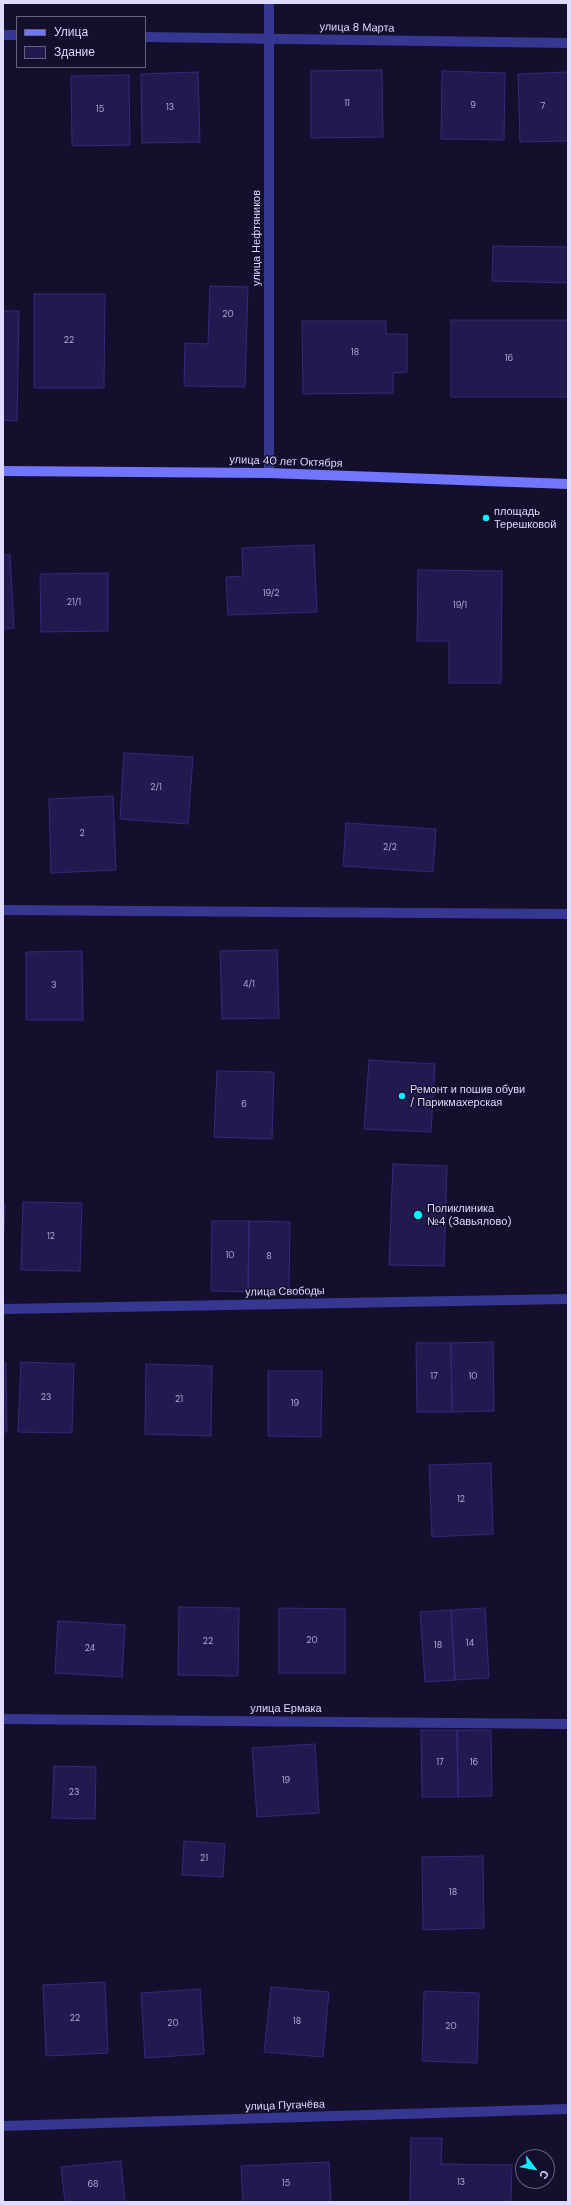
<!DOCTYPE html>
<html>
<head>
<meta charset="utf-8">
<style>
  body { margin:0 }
  #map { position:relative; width:571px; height:2205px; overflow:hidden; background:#130f2d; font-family:"DM Sans",sans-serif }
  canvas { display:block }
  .frame { position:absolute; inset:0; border:4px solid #dedbff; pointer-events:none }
  .legend { position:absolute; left:16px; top:16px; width:130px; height:52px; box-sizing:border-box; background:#130f2d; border:1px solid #646181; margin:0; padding:5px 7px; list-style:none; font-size:12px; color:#dedbff }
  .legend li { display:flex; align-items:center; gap:8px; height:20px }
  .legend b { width:20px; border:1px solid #646181 }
  .north { position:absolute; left:515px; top:2149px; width:40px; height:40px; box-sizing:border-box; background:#130f2d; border:1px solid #646181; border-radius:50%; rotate:122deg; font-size:11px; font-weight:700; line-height:16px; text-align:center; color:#dedbff }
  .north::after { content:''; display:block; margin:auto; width:14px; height:18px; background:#07f1ff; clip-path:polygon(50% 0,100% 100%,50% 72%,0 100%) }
</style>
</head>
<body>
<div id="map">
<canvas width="571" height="2205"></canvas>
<div class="frame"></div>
<ul class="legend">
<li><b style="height:5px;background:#7275ff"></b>Улица</li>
<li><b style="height:11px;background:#221950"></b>Здание</li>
</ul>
<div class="north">С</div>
</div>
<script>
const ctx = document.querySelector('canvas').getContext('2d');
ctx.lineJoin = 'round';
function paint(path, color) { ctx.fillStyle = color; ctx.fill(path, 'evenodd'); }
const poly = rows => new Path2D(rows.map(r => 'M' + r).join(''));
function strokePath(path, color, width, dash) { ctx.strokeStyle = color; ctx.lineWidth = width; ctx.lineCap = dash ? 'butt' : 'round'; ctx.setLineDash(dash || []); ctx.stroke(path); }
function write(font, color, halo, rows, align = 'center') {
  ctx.font = font + ' "DM Sans",sans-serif'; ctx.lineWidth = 3; ctx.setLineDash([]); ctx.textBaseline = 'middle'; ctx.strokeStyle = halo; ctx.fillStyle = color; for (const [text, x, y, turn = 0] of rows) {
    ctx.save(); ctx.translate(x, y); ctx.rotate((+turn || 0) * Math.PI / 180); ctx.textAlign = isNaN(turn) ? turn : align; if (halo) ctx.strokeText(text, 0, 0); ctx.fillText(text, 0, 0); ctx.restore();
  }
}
const building = poly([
  [382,70,383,137,311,138,311,71,382,70],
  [442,71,505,73,504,140,441,139,442,71],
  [198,72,200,142,142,143,141,74,198,72],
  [568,72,568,141,520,142,518,74,568,72],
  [129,75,130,145,72,146,71,76,129,75],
  [493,246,568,247,568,283,492,281,493,246],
  [210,286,248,287,245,387,184,386,185,343,208,344,210,286],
  [34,294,105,294,104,388,34,388,34,294],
  [3,311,19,311,17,421,3,420,3,311],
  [451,320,568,320,568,397,451,397,451,320],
  [302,321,386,321,386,334,407,334,407,372,393,373,393,393,303,394,302,321],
  [314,545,317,612,228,615,226,577,243,576,242,548,314,545],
  [3,555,10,555,14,628,3,629,3,555],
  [418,570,502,571,501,683,449,683,449,641,417,641,418,570],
  [108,573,108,631,41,632,40,574,108,573],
  [124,753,193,757,188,824,120,819,124,753],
  [113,796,116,870,51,873,49,799,113,796],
  [346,823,436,829,433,872,343,866,346,823],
  [277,950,279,1018,222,1019,220,951,277,950],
  [82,951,83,1020,26,1020,26,952,82,951],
  [369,1060,435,1064,431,1132,364,1129,369,1060],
  [217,1071,274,1072,272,1139,214,1137,217,1071],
  [393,1164,447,1166,444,1266,389,1265,393,1164],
  [23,1202,82,1203,80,1271,21,1270,23,1202],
  [3,1205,5,1205,3,1249,3,1205],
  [212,1221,249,1221,248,1292,211,1291,212,1221],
  [249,1221,290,1222,289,1292,248,1292,249,1221],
  [493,1342,494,1411,452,1412,451,1343,493,1342],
  [416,1343,451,1343,452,1412,417,1412,416,1343],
  [21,1362,74,1364,72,1433,18,1432,21,1362],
  [3,1363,6,1363,7,1432,3,1432,3,1363],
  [146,1364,212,1366,211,1436,145,1434,146,1364],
  [268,1371,322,1371,321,1437,268,1436,268,1371],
  [491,1463,493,1534,432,1537,429,1465,491,1463],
  [179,1607,239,1608,238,1676,178,1675,179,1607],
  [279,1608,345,1609,345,1673,279,1673,279,1608],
  [485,1608,489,1678,455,1680,451,1610,485,1608],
  [451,1610,455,1680,425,1682,420,1612,451,1610],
  [58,1621,125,1625,122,1677,55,1673,58,1621],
  [421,1730,457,1730,458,1797,422,1797,421,1730],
  [457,1730,491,1730,492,1796,458,1797,457,1730],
  [315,1744,319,1813,257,1817,252,1748,315,1744],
  [54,1766,96,1767,95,1819,52,1818,54,1766],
  [184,1841,225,1844,223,1877,182,1875,184,1841],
  [483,1856,484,1928,423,1930,422,1857,483,1856],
  [105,1982,108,2053,46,2056,43,1985,105,1982],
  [271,1987,329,1992,323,2057,264,2052,271,1987],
  [200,1989,204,2054,145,2058,141,1993,200,1989],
  [424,1991,479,1993,477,2063,422,2061,424,1991],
  [411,2138,442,2138,441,2164,512,2165,511,2202,410,2202,411,2138],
  [121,2161,125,2202,65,2202,61,2167,121,2161],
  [329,2162,331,2202,243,2202,241,2166,329,2162]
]);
paint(building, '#221950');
strokePath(building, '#36297e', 1);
strokePath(poly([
  [269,473,269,3]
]), '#363790', 10);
strokePath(poly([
  [3,35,17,35],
  [145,37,568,43],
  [3,910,568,914],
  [3,1309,568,1299],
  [3,1719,568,1724],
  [3,2126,568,2109]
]), '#363790', 10);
strokePath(poly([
  [3,471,269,473,568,484]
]), '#7275ff', 10);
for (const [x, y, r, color] of [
  [486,518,4,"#07f1ff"],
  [402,1096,4,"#07f1ff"],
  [418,1215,5,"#07f1ff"]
]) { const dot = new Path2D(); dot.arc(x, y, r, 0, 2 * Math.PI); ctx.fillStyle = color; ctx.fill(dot); strokePath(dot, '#130f2d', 1.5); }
write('9px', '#afaad3', null, [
  ["11",347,104],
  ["9",473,106],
  ["7",543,107],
  ["13",170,108],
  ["15",100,110],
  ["20",228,315],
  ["22",69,341],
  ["18",355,353],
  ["16",509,359],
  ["19/2",271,594],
  ["21/1",74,603],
  ["19/1",460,606],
  ["2/1",156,788],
  ["2",82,834],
  ["2/2",390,848],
  ["4/1",249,985],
  ["3",54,986],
  ["6",244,1105],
  ["12",51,1237],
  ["10",230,1256],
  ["8",269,1257],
  ["17",434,1377],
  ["10",473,1377],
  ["23",46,1398],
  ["21",179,1400],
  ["19",295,1404],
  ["12",461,1500],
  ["20",312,1641],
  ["22",208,1642],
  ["14",470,1644],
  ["18",438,1646],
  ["24",90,1649],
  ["17",440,1763],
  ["16",474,1763],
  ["19",286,1781],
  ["23",74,1793],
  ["21",204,1859],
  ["18",453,1893],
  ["22",75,2019],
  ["18",297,2022],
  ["20",173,2024],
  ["20",451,2027],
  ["13",461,2183],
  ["15",286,2184],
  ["68",93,2185]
]);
write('11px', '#dedbff', '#130f2d', [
  ["улица 8 Марта",357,28,1],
  ["улица Нефтяников",257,238,-90],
  ["улица 40 лет Октября",286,462,2],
  ["улица Свободы",285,1292,-1],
  ["улица Ермака",286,1709],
  ["улица Пугачёва",285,2106,-2]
]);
write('11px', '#dedbff', '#130f2d', [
  ["площадь",494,512],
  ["Терешковой",494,525],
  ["Ремонт и пошив обуви",410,1090],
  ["/ Парикмахерская",410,1103],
  ["Поликлиника",427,1209],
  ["№4 (Завьялово)",427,1222]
], 'left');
</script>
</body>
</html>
